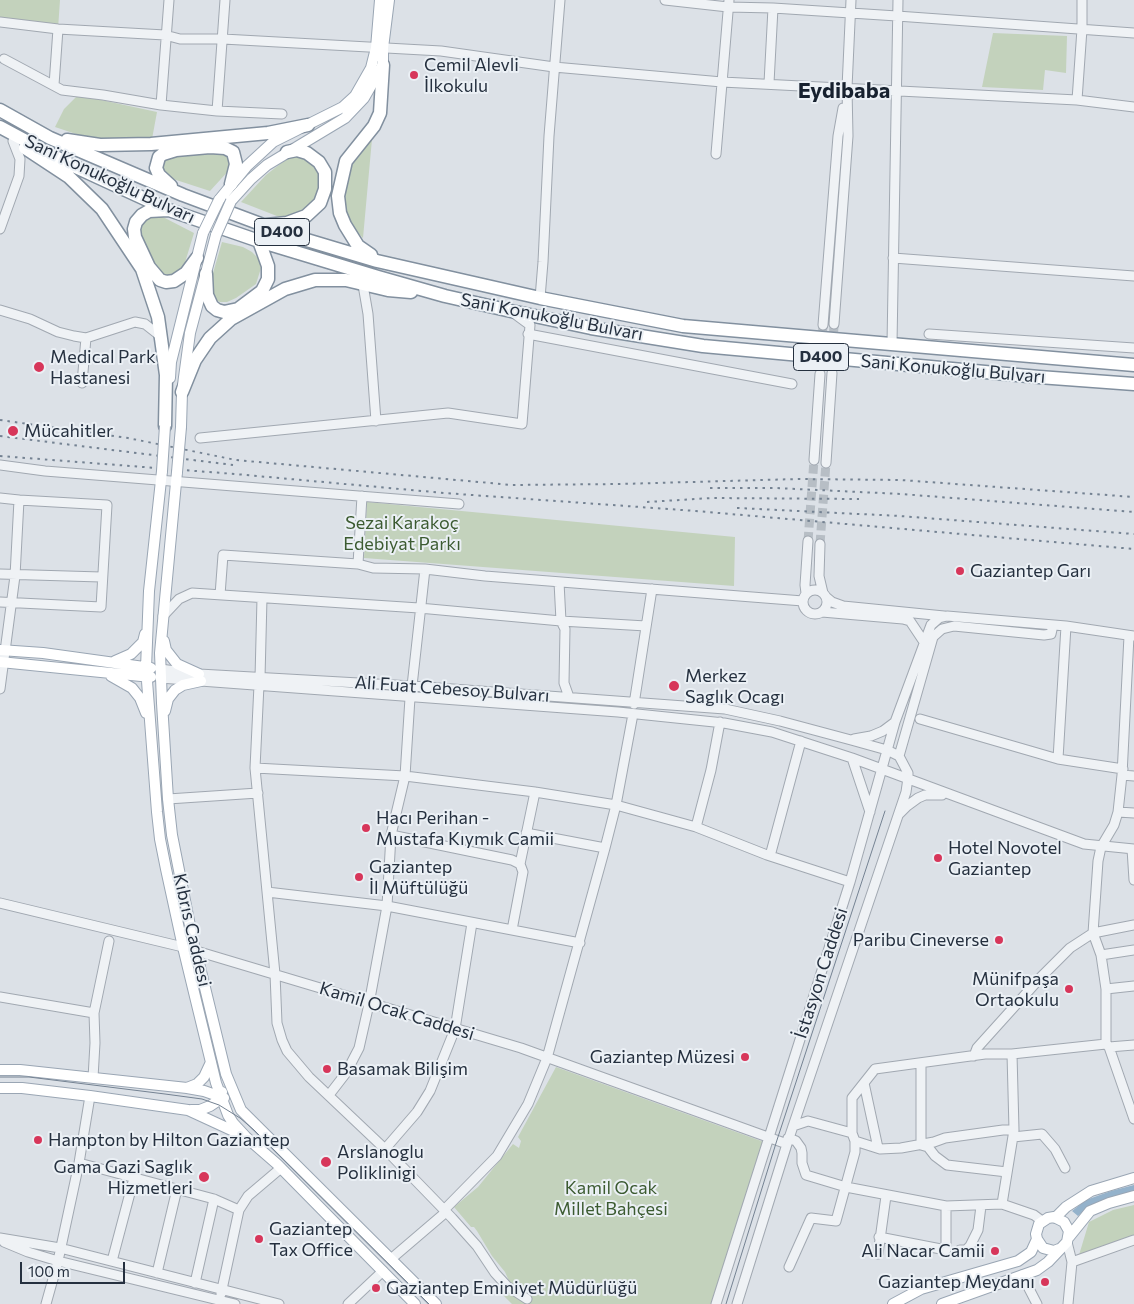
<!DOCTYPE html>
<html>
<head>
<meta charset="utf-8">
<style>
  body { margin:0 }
  #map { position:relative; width:1134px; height:1304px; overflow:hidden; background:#dce1e7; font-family:Commissioner,sans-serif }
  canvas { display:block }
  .scale { position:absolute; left:20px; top:1262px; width:105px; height:22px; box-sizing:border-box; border:2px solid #25303f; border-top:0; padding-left:6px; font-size:15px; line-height:18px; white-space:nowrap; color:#25303f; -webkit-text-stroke:4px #ebf0f5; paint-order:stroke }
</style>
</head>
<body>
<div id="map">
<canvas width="1134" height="1304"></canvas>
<div class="scale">100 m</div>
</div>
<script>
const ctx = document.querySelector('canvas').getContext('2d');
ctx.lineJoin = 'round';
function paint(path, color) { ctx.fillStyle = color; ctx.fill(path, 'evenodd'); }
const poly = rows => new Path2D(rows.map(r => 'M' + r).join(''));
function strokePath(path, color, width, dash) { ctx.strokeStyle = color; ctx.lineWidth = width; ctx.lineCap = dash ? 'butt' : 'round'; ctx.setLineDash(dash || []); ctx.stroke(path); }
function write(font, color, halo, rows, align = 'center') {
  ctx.font = font + ' Commissioner,sans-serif'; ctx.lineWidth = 4; ctx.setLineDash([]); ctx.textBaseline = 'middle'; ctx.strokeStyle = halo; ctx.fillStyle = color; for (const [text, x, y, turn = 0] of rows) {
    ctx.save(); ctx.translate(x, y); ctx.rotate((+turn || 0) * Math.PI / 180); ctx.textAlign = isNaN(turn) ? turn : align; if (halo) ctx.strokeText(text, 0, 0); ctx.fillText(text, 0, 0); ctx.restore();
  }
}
paint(poly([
  [0,0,60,0,58,29,0,22],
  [993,33,1067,36,1066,73,1045,70,1043,90,982,87],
  [78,95,157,112,152,139,104,139,85,137,55,127,64,109],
  [372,139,363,238,352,227,345,209,344,192,346,178,354,162],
  [225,153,232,160,231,168,210,191,170,178,163,168,163,161,166,158,178,155],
  [298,156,311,163,318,173,321,182,314,203,294,217,282,218,241,202,266,175,289,157],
  [150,216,161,216,194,233,183,269,170,277,162,275,156,271,138,234,139,226],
  [222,242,243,247,252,252,259,259,261,268,256,284,236,298,227,302,220,302,214,299,211,291,211,280],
  [367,502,735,537,734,586,364,558],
  [556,1067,764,1142,714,1304,512,1304,500,1292,503,1289,501,1286,504,1282,509,1281,505,1272,492,1256,477,1231,474,1227,471,1227,454,1207,478,1187,513,1144,519,1148,521,1141,518,1137],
  [1134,1205,1134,1238,1079,1255,1089,1222,1113,1210]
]), '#c3d2bc');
paint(poly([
  [1134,1185,1134,1191,1106,1199,1088,1207,1078,1216,1072,1211,1086,1200,1111,1191]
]), '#94b2cb');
strokePath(poly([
  [832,373,834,324],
  [820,374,823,325],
  [808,541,814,460],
  [820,544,826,463]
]), '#b7bec5', 9, [9, 4.5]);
const minor = poly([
  [665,0,728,7,773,8,897,16,1134,33],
  [0,22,58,29,165,35,180,39,223,39,441,51,554,67,722,82,1077,100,1134,107],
  [4,59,62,90,103,95,161,105,217,111,282,114],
  [769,83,773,8],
  [54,85,58,29],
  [1077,100,1082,29,1082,0],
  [161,105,169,0],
  [217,111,225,0],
  [716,154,729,0],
  [0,229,19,176,20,159,13,141],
  [893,258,1134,276],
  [363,285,368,314,376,421],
  [540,298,543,262,549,136,560,0],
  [0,310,30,319,58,332,74,336,86,338,135,322,145,324,159,335],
  [834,324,848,136,847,88,851,0],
  [823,325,838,136,843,108],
  [528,334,792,384],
  [929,334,1134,348],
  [892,344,898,0],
  [82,383,86,338],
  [200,438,448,413,522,424,530,325,515,314],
  [814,460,820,374],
  [826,463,832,373],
  [0,465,45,471,459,504],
  [362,496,358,564,373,568,425,569,485,576,803,601],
  [0,498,19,500,15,576,0,689],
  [820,544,819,576,823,593],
  [0,574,101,577],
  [559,582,561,621,565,629,564,683,569,697],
  '803 602a12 12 0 1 1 24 0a12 12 0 1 1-24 0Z',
  [806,593,805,585,808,541],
  [220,595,223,555,358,564],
  [826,597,832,602,843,606,944,616],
  [0,602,101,607,107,505,19,500],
  [822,612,903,619,910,621,924,642],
  [163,616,179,599,192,593,419,608,561,621,646,626],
  [1129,636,1122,775,1118,812,1114,825,1101,847,1098,861,1093,933,1101,955,1106,989,1106,1044,1109,1047,1134,1119],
  [160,669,199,674,412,686,725,709,780,721,851,740,887,750,899,756,908,773,908,778,906,792,787,1144,737,1304],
  [160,678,618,712,724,723,772,732,852,758,1084,844,1134,849],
  [260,678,262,598],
  [259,685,255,768,275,974,277,1023,282,1040,287,1051,309,1077,385,1149,452,1218,477,1246,495,1273,507,1286,527,1299],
  [412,686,425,569],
  [634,704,652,589],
  [920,719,1058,759,1123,769],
  [854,739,871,736,883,731,895,722],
  [899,756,933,637,942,629,954,626,1044,635,1051,634,1053,625],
  [852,758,870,812],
  [1058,759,1066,626],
  [255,768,405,776,535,792,616,805,696,827,767,855,850,882],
  [1122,775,1134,776],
  [168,799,258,793],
  [1118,812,1134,813],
  [899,814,907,806,918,798,925,795,942,795],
  [696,827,711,770,720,722],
  [526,833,605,848],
  [391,835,512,860,520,864,523,872,512,930],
  [1132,849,1134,880],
  [770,856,801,741],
  [520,864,535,792],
  [267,892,387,906,580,943],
  [0,903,183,947,521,1048,787,1144],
  [1101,955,1134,950],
  [1106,989,1134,986],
  [0,997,94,1013],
  [1109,1047,1134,1045],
  [974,1056,977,1048,1041,977,1070,948,1093,933,1134,925],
  [921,1063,921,1145,928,1147,935,1156,947,1165,1007,1172],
  [93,1078,95,1043,94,1013,109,941],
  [864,1083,878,1148],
  [329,1095,346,1073,359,1048,369,1004,387,906,391,835,405,776,410,698],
  [793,1126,808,1121,852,1133],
  [1013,1137,1042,1134,1055,1149,1065,1168],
  [788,1138,796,1141,801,1148,802,1153,802,1163,806,1175,846,1187,946,1206,1002,1204,1034,1215,1042,1221],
  [855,1141,880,1149,901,1148,934,1142,945,1138,1003,1130,1014,1130],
  [385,1149,417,1112,430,1091,455,1029,472,923],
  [79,1163,214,1199,239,1210],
  [1002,1204,1014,1130,1012,1054],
  [444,1210,497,1156,528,1104,547,1058,605,848,616,805,633,714],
  [879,1237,946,1250,946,1206],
  [0,1238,60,1248,279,1304],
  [4,1242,28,1252,58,1261,235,1304],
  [1067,1242,1072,1262,1068,1304],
  [960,1250,966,1250,970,1246,978,1230,981,1206],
  [878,1254,886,1196],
  [391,1259,446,1212],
  [112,1261,134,1178],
  [1072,1262,1134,1240],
  [789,1267,811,1218,836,1221,855,1152,855,1141,852,1133,852,1098,875,1069,985,1054,1012,1054,1106,1044],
  [157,1273,177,1189],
  [1022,1275,1037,1304],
  [195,1283,214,1199],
  [221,1294,239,1210,248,1196,281,1168],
  [46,1304,58,1261,79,1163,90,1096],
  [348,1304,383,1271],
  [716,1304,850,882,895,722,931,625,939,618,947,616,1066,626,1134,636]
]);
const major = poly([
  [219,200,247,166,273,142,343,107,355,96,371,68,376,48,380,0],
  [231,201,251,179,267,165,345,118,364,98,383,65,383,48,389,0],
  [170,378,171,362,203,233],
  [181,427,182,392,190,333,216,235],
  [162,471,149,591,146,668,157,812,160,839,166,869,183,947,216,1083,228,1115,233,1123,246,1137,277,1164,415,1304],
  [177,472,160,653,162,703,168,799,172,835,195,951,198,959,226,1074,241,1110,436,1304],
  [164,641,166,650,177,664,199,674],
  [0,650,43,653,151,668],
  [115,661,131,654,143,642,145,634],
  [0,662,151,677],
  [111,676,132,688,140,698,146,713],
  [165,711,168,699,175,690,183,685,201,681],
  [0,1070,20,1070,187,1088,204,1091,224,1098],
  [0,1088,22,1088,90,1096,188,1110,240,1134],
  [187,1088,197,1084,204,1077,211,1062],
  [191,1110,200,1110,210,1106,219,1100,222,1092],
  [1055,1218,1066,1207,1091,1191,1134,1178],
  [1069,1237,1090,1211,1109,1203,1134,1196],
  [893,1304,921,1289,1018,1261,1031,1252,1037,1239],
  [942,1304,1037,1270,1048,1262,1067,1242,1069,1231,1064,1222,1054,1217,1048,1218,1039,1224,1036,1234,1037,1239,1043,1248,1054,1251,1059,1249]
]);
const highway = poly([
  [0,110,50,138,183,195,290,235,377,261,540,298,683,326,1134,365],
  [0,127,67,163,169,210,259,241,378,277,445,296,511,311,591,328,703,346,1039,377,1134,384],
  [67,140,100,145,151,144,268,133,308,125],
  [25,148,69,177,102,209,142,269,158,317,166,375,165,426],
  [171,186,159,175,156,168,159,157,163,154,176,150,210,147,225,148,233,152,236,164,231,184],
  [168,210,149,211,142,215,136,222,134,229,135,237,149,267,160,280,166,282,174,281,186,273,197,258],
  [266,225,287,223,306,216,320,203,325,189,325,172,319,162,307,153,297,150,287,152],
  [371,255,358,246,345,225,340,213,338,196,346,161,374,126,380,113,383,65],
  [206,274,207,295,212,306,217,310,224,312,238,309,262,291,268,279,268,266,259,241],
  [182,392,195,360,210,338,231,319,285,289,315,280,346,280,388,290,411,292]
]);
strokePath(minor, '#a1a8b1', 11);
strokePath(major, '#9aa6b4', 12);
strokePath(highway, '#82909f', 15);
strokePath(minor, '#eff2f5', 9);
strokePath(major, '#fff', 10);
strokePath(highway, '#fff', 12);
strokePath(poly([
  [0,1077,29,1077,165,1094,202,1099,219,1105,240,1118,254,1130,429,1304],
  [726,1304,777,1140,885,811]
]), '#748292', 1);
strokePath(poly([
  [0,420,128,438,236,460,512,485,620,484,798,479,901,480,1134,497],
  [0,436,233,465],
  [0,456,235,474,444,493,696,511,1134,549],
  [710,488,776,488,901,494,1134,512],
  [647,502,712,498,859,499],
  [737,508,900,516,1134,534]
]), '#748292', 2, [2.5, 5]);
const majorBridge = poly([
  [203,233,219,200],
  [216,235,231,201],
  [162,471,165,426],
  [177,472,181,427]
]);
strokePath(majorBridge, '#9aa6b4', 12, []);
strokePath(majorBridge, '#fff', 10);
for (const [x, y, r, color] of [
  [414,75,5,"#d7365a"],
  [39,367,6,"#d7365a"],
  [13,431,6,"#d7365a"],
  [960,571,5,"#d7365a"],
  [674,686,6,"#d7365a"],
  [366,828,5,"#d7365a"],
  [938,858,5,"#d7365a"],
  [359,877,5,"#d7365a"],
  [999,940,5,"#d7365a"],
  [1069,989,5,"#d7365a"],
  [745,1057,5,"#d7365a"],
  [327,1069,5,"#d7365a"],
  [38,1140,5,"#d7365a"],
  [326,1162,6,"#d7365a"],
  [204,1177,6,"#d7365a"],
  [259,1239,5,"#d7365a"],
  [995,1251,5,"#d7365a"],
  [1045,1282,5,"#d7365a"],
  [376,1288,5,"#d7365a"]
]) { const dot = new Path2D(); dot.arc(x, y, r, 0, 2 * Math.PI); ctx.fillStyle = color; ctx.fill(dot); strokePath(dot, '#ebf0f5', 2); }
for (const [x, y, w] of [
  [282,232,55],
  [821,357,55]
]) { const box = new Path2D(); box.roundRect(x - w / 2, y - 13.5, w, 27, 4); ctx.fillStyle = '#ebf0f5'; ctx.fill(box); strokePath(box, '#25303f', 1); }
write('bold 16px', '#25303f', null, [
  ["D400",282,232],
  ["D400",821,357]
]);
write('18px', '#25303f', '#ebf0f5', [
  ["Cemil Alevli",424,65],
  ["İlkokulu",424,86],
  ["Medical Park",50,357],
  ["Hastanesi",50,378],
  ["Mücahitler",24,431],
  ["Gaziantep Garı",970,571],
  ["Merkez",685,676],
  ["Saglık Ocagı",685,697],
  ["Hacı Perihan -",376,818],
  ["Mustafa Kıymık Camii",376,839],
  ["Hotel Novotel",948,848],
  ["Gaziantep",948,869],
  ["Gaziantep",369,867],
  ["İl Müftülüğü",369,888],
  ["Paribu Cineverse",989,940,"right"],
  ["Münifpaşa",1059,979,"right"],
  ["Ortaokulu",1059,1000,"right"],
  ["Gaziantep Müzesi",735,1057,"right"],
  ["Basamak Bilişim",337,1069],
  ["Hampton by Hilton Gaziantep",48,1140],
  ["Arslanoglu",337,1152],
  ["Poliklinigi",337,1173],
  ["Gama Gazi Saglık",193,1167,"right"],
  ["Hizmetleri",193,1188,"right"],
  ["Gaziantep",269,1229],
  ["Tax Office",269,1250],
  ["Ali Nacar Camii",985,1251,"right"],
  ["Gaziantep Meydanı",1035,1282,"right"],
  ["Gaziantep Eminiyet Müdürlüğü",386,1288]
], 'left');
write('18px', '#25303f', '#ebf0f5', [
  ["Sani Konukoğlu Bulvarı",110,179,25],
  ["Sani Konukoğlu Bulvarı",552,317,11],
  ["Sani Konukoğlu Bulvarı",953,369,5],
  ["Ali Fuat Cebesoy Bulvarı",452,689,4],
  ["Kıbrıs Caddesi",192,930,77],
  ["İstasyon Caddesi",821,973,-72],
  ["Kamil Ocak Caddesi",397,1011,17]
]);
write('18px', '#3c5b31', '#ebf0f5', [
  ["Sezai Karakoç",402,523],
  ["Edebiyat Parkı",402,544],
  ["Kamil Ocak",611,1188],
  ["Millet Bahçesi",611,1209]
]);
write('bold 22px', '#17212f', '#ebf0f5', [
  ["Eydibaba",844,91]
]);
</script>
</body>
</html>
